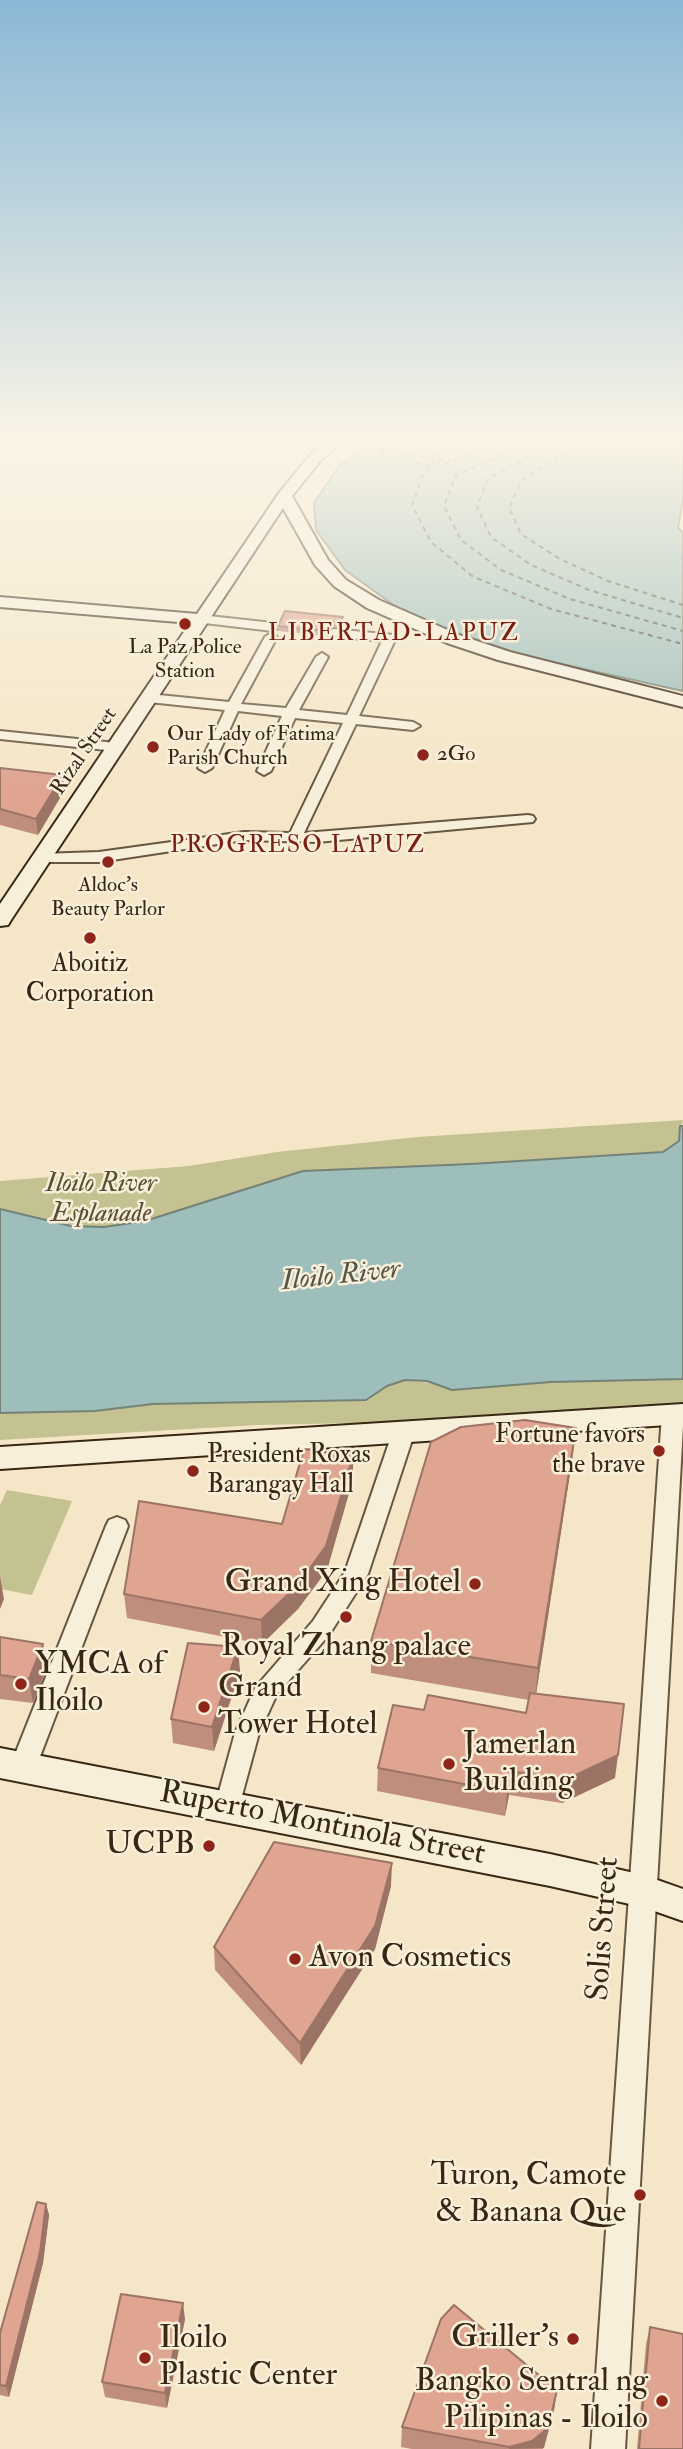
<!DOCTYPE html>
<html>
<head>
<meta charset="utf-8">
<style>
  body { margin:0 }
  canvas { display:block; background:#f5e6c7 }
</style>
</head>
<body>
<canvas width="683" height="2449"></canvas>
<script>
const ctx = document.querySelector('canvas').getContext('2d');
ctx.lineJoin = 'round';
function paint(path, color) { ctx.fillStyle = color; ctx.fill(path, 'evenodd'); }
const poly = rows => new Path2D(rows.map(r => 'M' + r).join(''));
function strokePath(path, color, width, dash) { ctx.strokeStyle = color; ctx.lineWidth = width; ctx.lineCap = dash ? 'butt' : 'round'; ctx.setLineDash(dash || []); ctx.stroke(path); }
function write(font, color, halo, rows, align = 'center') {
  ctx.font = font + ' "IM FELL Double Pica",serif'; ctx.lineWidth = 5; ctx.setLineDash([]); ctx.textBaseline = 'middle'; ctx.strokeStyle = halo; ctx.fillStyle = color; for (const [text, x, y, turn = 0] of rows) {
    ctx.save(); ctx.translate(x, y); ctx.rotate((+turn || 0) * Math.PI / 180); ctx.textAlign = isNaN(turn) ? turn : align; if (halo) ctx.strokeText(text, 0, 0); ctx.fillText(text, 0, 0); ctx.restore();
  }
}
paint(poly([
  [683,1120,679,1141,663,1152,471,1164,303,1171,145,1221,104,1227,71,1226,0,1209,0,1181,189,1166,277,1152,418,1137],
  [461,1376,683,1379,683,1408,407,1422,258,1425,0,1440,0,1413,95,1411,153,1404,366,1400,387,1386,405,1380,440,1384],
  [7,1490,72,1501,32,1595,0,1589,0,1505]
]), '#c4c290');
const water = poly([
  [369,443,683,443,683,499,678,528,683,532,683,691,508,652,456,634,395,606,345,570,316,530,314,503,339,466,369,443],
  [680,1126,683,1126,683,1379,551,1382,452,1390,427,1381,405,1380,387,1386,366,1400,153,1404,95,1411,0,1413,0,1209,71,1226,104,1227,145,1221,303,1171,471,1164,663,1152,679,1141,680,1126]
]);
paint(water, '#9dbeba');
strokePath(water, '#758277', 2);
strokePath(poly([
  [528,443,456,475,444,506,461,540,501,570,570,599,683,631],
  [565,443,544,449,488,478,477,507,491,537,531,565,589,590,683,618],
  [603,443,561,455,521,481,509,508,521,534,560,559,608,581,683,605],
  [361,448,429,466,452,461,497,443],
  [365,448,435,443],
  [369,449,442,453,467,443],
  [382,451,450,461],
  [442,453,424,472,412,505,431,542,472,576,551,609,683,644]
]), '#565445', 2, [5, 4.5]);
const street = poly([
  [200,615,273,623,279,627,273,631,196,622,196,616,200,615],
  [333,629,394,635,396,638,359,716,413,722,420,726,413,730,356,724,304,833,528,815,533,816,535,819,533,822,317,842,244,840,99,862,35,862,32,859,35,856,40,854,99,852,244,832,290,833,343,723,295,718,271,771,264,775,257,771,282,716,238,711,212,768,205,772,198,768,225,710,149,702,142,698,149,694,229,702,265,637,271,633,277,637,241,704,286,708,316,657,322,653,328,657,299,710,347,715,382,641,329,636,327,633,333,629],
  [0,731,116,743,123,747,116,751,0,739,0,731],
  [673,1406,681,1409,683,1413,683,1426,625,2449,591,2449,662,1414,665,1409,673,1406],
  [403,1426,411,1428,414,1434,368,1574,329,1635,277,1694,259,1733,237,1814,228,1817,219,1814,215,1806,235,1733,255,1688,313,1621,345,1572,392,1434,395,1428,403,1426],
  [117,1517,125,1520,128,1526,36,1767,32,1775,23,1778,14,1775,10,1767,106,1526,109,1520,117,1517]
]);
const secondary = poly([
  [324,443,340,443,320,461,292,496,328,560,346,580,379,600,459,635,510,652,683,696,683,707,498,660,447,643,367,608,334,586,315,565,283,508,11,920,8,925,0,926,0,904,190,623,0,607,0,597,197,614,279,493,310,455,324,443],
  [683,1404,683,1424,0,1469,0,1447,683,1404],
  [0,1748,550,1854,643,1875,683,1889,683,1921,643,1907,550,1886,0,1778,0,1748]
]);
strokePath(street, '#675740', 4);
strokePath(secondary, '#382713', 4);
paint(street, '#f8efdb');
paint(secondary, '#f8efdb');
paint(poly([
  [285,611,343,622,340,627,332,627,326,631,326,636,278,631,278,626],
  [0,768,63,775,64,791,38,835,0,825],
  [572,1460,536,1694,615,1778,562,1803,509,1795,505,1816,377,1791,378,1768,424,1710,526,1713,529,1700,371,1673,371,1641],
  [353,1479,327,1570,298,1609,262,1644,127,1618,124,1594,282,1524],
  [0,1637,43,1644,47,1668,33,1703,0,1699],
  [240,1671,214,1751,173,1743,171,1719],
  [391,1886,375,1949,301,2065,215,1970,214,1947],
  [46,2204,49,2215,43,2263,9,2397,0,2395,0,2333],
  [185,2319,167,2408,105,2397,102,2382],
  [650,2327,683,2449,637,2449,646,2344],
  [557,2390,554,2410,543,2449,412,2449,401,2447,402,2427]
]), '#c08e7d');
paint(poly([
  [332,622,332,627,326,631,326,626],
  [63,775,64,791,38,835,36,819],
  [576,1428,572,1460,535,1701,538,1668],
  [353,1456,353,1479,327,1570,298,1609,262,1644,261,1620],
  [0,1576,4,1599,0,1609],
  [43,1644,47,1668,33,1703,29,1679],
  [238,1647,240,1671,214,1751,212,1727],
  [618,1755,615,1778,562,1803,565,1780],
  [511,1771,509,1795,505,1816,507,1792],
  [392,1863,391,1886,375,1949,301,2065,300,2043],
  [46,2204,49,2215,43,2263,9,2397,6,2386],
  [183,2303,185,2319,167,2408,165,2393],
  [557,2390,554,2410,544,2448,509,2449,509,2447]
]), '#9c7466');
const building = poly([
  [285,611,343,617,340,622,332,622,326,626,326,631,278,626,285,611],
  [0,768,63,775,36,819,0,809,0,768],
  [525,1420,576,1428,538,1668,371,1641,431,1442,461,1427,525,1420],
  [304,1449,353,1456,326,1546,297,1586,261,1620,124,1594,139,1501,282,1524,304,1449],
  [0,1637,43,1644,29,1679,0,1675,0,1637],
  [188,1643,238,1647,212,1727,171,1719,188,1643],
  [530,1693,624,1704,618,1755,565,1780,511,1771,507,1792,378,1768,393,1705,424,1710,428,1695,526,1713,530,1693],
  [274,1842,392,1863,375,1926,300,2043,214,1947,274,1842],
  [37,2202,46,2204,40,2252,6,2386,0,2385,0,2333,37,2202],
  [121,2294,183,2303,165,2393,102,2382,121,2294],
  [454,2305,557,2390,548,2428,532,2441,509,2447,402,2427,441,2319,454,2305],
  [650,2327,683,2334,683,2449,639,2449,650,2327]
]);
paint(building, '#dfa591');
strokePath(building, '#9c7466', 2);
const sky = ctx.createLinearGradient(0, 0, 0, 786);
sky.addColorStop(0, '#8ab8d6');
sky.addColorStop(0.56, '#faf4e6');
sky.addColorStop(1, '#faf4e600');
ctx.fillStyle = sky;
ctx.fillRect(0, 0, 683, 786);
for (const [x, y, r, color] of [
  [185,624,7,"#8f2418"],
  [153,747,7,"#8f2418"],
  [423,755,7,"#8f2418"],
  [108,862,7,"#8f2418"],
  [90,938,7,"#8f2418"],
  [659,1451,7,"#8f2418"],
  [193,1471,7,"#8f2418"],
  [475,1584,7,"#8f2418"],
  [346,1617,7,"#8f2418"],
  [21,1684,7,"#8f2418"],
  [204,1707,7,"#8f2418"],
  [449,1764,7,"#8f2418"],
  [209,1846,7,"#8f2418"],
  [295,1959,7,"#8f2418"],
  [640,2195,7,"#8f2418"],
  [573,2339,7,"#8f2418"],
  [145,2358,7,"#8f2418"],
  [662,2401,7,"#8f2418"]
]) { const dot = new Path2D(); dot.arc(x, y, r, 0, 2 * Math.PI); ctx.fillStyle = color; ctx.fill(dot); strokePath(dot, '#f8efdb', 2.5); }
write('21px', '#382713', '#f8efdb', [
  ["La Paz Police",185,648],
  ["Station",185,672],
  ["Our Lady of Fatima",167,735,"left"],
  ["Parish Church",167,759,"left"],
  ["2Go",437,755,"left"],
  ["Aldoc's",108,886],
  ["Beauty Parlor",108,910]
]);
write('21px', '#382713', '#f8efdb', [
  ["Rizal Street",85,752,-56]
]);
ctx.letterSpacing = '2px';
write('24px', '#7a1f14', '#f8efdb', [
  ["LIBERTAD-LAPUZ",394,635],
  ["PROGRESO LAPUZ",298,847]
]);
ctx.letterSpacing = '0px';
write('26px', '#382713', '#f8efdb', [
  ["Aboitiz",90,965],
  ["Corporation",90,995],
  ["Fortune favors",645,1436,"right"],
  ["the brave",645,1466,"right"],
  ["President Roxas",207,1456,"left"],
  ["Barangay Hall",207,1486,"left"]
]);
write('italic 26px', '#5b4e32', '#f8efdb', [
  ["Iloilo River",101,1185],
  ["Esplanade",101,1215]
]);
write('italic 28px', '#565445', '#f8efdb', [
  ["Iloilo River",341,1277,-6]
]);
write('32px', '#382713', '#f8efdb', [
  ["Grand Xing Hotel",461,1584],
  ["Royal Zhang palace",346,1648,"center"],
  ["YMCA of",35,1666,"left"],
  ["Iloilo",35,1703,"left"],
  ["Grand",218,1689,"left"],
  ["Tower Hotel",218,1726,"left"],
  ["Jamerlan",463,1746,"left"],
  ["Building",463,1783,"left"],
  ["UCPB",195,1846],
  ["Avon Cosmetics",309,1959,"left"],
  ["Turon, Camote",626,2177],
  ["& Banana Que",626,2214],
  ["Griller's",559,2339],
  ["Iloilo",159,2340,"left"],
  ["Plastic Center",159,2377,"left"],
  ["Bangko Sentral ng",648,2383],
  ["Pilipinas - Iloilo",648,2420]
], 'right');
write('32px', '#382713', '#f8efdb', [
  ["Ruperto Montinola Street",322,1825,11],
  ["Solis Street",605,1929,-86]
]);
</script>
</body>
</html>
